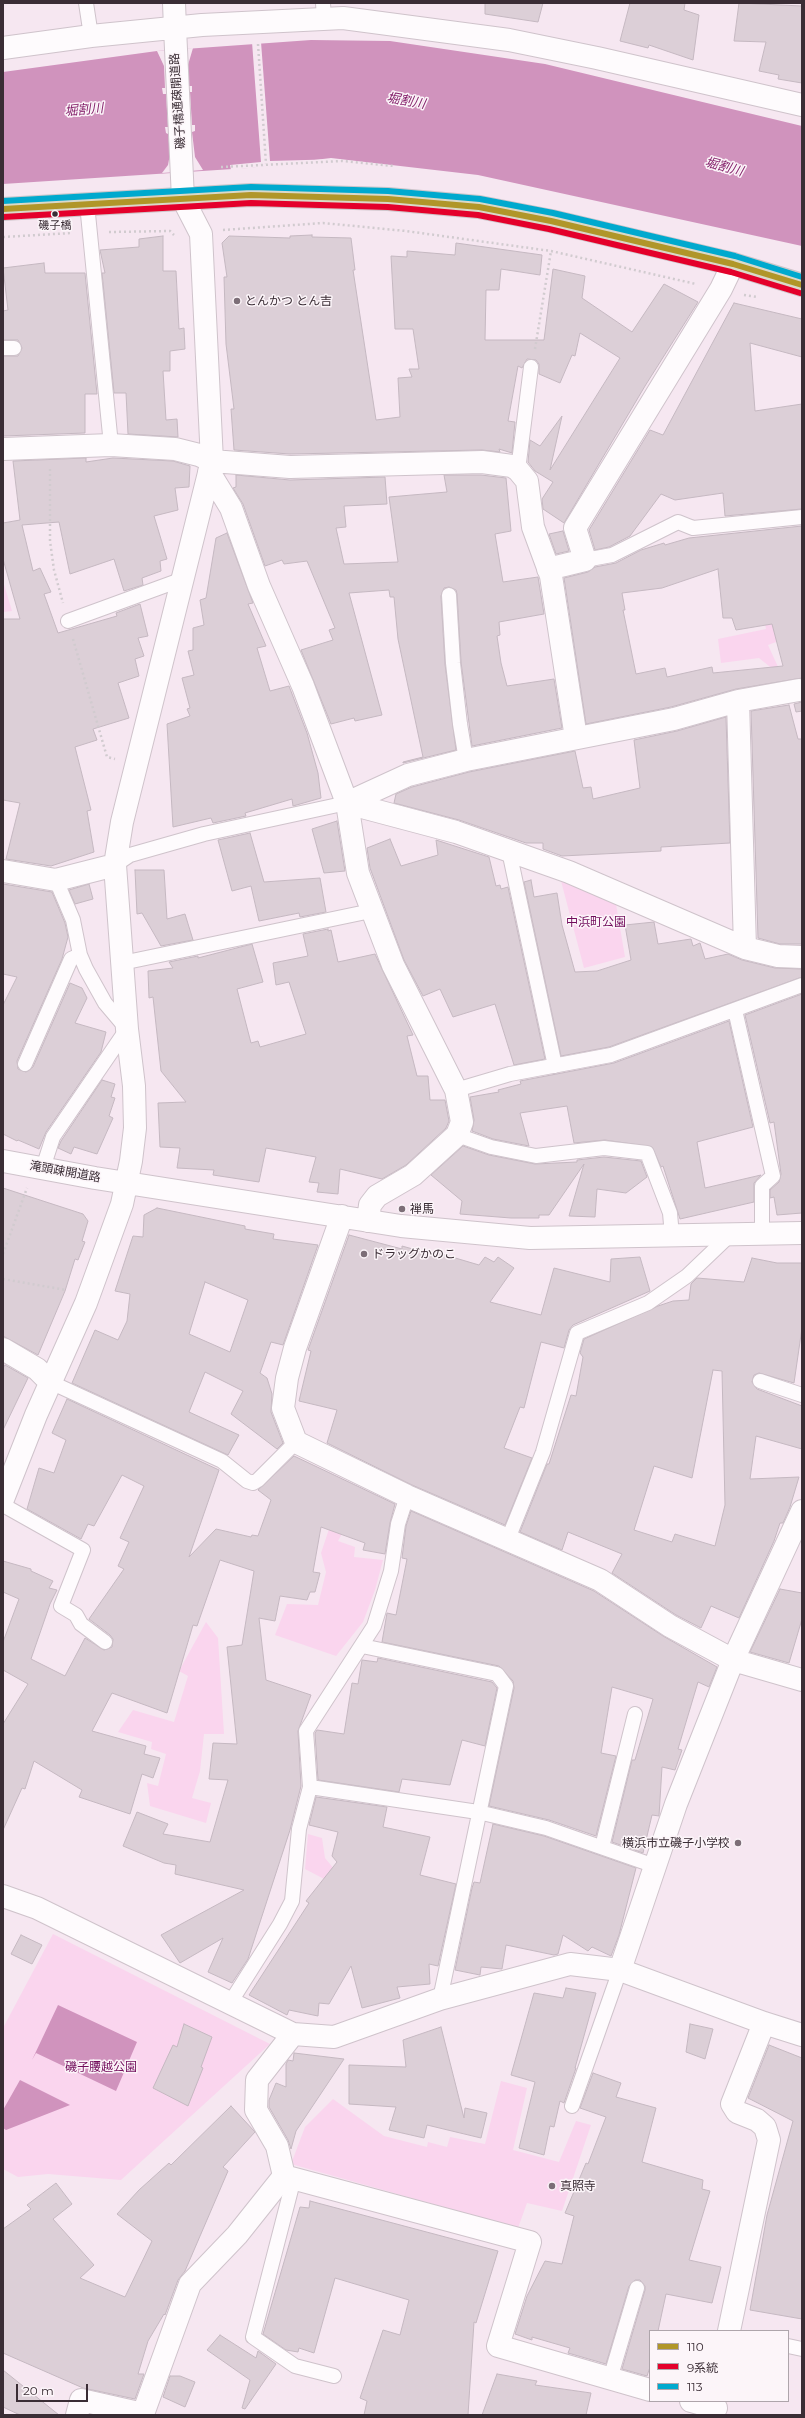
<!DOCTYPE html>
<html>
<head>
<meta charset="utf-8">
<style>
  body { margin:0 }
  #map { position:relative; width:805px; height:2418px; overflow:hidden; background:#f6e7f1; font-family:Montserrat,"Noto Sans JP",sans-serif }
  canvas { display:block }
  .frame { position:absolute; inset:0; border:4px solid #3a2d35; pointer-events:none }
  .legend { position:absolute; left:649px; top:2330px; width:140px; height:72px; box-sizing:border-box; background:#fcf5f9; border:1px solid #aea5ab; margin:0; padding:5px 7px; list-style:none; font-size:12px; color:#3a2d35 }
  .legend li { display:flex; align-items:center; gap:8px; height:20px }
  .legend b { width:20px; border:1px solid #aea5ab }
  .scale { position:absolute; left:16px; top:2384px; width:72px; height:18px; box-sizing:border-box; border:2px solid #3a2d35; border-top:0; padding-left:5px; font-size:12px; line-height:14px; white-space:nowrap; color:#3a2d35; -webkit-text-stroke:3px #fcf5f9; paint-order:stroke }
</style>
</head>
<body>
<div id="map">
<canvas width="805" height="2418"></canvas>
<div class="frame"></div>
<ul class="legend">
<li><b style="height:5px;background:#b09629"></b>110</li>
<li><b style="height:5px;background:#e4002b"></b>9系統</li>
<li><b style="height:5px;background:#00a9ce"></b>113</li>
</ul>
<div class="scale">20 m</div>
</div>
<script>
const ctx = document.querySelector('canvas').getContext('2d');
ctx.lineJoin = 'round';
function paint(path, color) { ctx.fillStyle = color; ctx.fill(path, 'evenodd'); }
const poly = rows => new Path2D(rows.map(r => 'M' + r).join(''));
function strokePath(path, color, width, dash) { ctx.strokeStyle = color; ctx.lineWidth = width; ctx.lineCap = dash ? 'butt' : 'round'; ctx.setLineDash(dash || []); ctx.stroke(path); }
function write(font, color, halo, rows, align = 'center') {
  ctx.font = font + ' Montserrat,"Noto Sans JP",sans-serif'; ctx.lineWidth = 3; ctx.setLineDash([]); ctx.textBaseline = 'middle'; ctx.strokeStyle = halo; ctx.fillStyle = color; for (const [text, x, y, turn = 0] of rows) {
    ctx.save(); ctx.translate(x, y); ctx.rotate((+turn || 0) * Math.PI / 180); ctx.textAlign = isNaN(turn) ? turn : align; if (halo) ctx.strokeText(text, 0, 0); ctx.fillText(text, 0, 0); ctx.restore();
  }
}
paint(poly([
  [3,581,12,611,3,612],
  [759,592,784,639,768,645,779,669,774,670,759,658,721,663,718,639,766,629],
  [561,881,616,904,625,957,584,968],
  [332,1520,346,1526,338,1541,355,1547,354,1557,383,1560,375,1590,363,1622,336,1656,275,1635,287,1604,318,1605,326,1572,321,1553],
  [206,1622,218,1638,224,1734,204,1734,200,1771,192,1798,211,1803,206,1823,150,1806,147,1783,158,1786,166,1754,151,1749,152,1742,118,1732,133,1710,174,1722,188,1676,179,1671],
  [308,1834,322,1838,325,1858,335,1870,326,1880,305,1869],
  [53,1934,270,2044,121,2180,48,2174,18,2177,3,2169,3,2028],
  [501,2081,527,2088,513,2150,559,2162,576,2121,591,2125,562,2211,527,2203,518,2228,291,2164,305,2127,333,2099,384,2136,427,2147,428,2142,447,2147,450,2137,485,2144]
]), '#fad5ee');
paint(poly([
  [311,40,390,41,545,64,802,126,802,246,478,175,331,158,248,168,3,184,3,72,157,51],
  [58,2005,137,2042,116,2091,36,2053,32,2060],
  [20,2080,70,2105,6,2130,3,2128,3,2110]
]), '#d093bd');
paint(poly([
  [252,42,261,42,270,161,341,159,341,162,331,160,231,170,230,165,261,162],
  [193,48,188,65,189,86,192,86,192,92,190,92,192,125,195,125,195,131,192,132,195,157,203,170,162,173,168,165,170,154,168,134,166,133,165,127,168,127,166,94,163,94,162,88,165,88,164,66,157,51]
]), '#f6e7f1');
const building = poly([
  [485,3,543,3,538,22,485,14,485,3],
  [630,3,685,3,684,10,699,15,693,60,649,45,648,48,620,41,630,3],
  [739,3,802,6,802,83,778,79,779,75,759,71,766,42,734,41,739,3],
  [312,235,312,237,351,238,355,270,353,270,376,420,400,417,398,378,412,377,409,369,419,369,413,329,395,329,391,256,407,257,407,251,455,255,456,243,542,255,540,275,501,269,499,290,486,290,485,340,544,340,553,269,585,276,582,298,632,332,664,284,698,302,645,386,564,523,543,509,542,499,553,482,535,471,528,462,530,440,540,446,562,416,550,470,620,358,580,333,575,356,572,355,560,383,539,374,539,364,536,360,527,359,522,368,518,366,508,421,515,422,512,453,499,449,500,452,482,450,290,454,234,450,231,409,234,409,226,344,224,277,227,277,222,243,229,236,290,238,290,236,312,235],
  [163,236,163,271,176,271,179,329,184,328,185,349,170,351,170,371,163,371,166,420,177,419,178,437,128,434,126,393,114,393,102,273,105,273,100,250,139,247,139,239,163,236],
  [44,263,45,273,85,273,97,394,85,394,85,433,3,436,3,356,18,356,22,348,18,340,3,340,3,311,8,310,3,268,44,263],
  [734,303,802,319,802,357,750,343,755,411,802,404,802,509,725,516,723,493,675,500,661,494,630,536,609,547,595,550,589,530,650,430,663,435,734,303],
  [86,458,86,462,113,458,173,461,190,466,189,487,175,488,178,510,154,516,167,559,160,561,161,571,142,578,143,585,124,591,114,559,70,574,59,522,22,525,33,571,40,568,51,592,44,594,58,633,117,616,116,613,140,604,148,636,138,638,144,656,135,659,139,676,118,683,129,718,93,729,97,740,75,747,91,810,87,811,94,852,51,866,6,859,20,803,3,800,3,619,20,619,3,559,3,523,20,520,13,461,86,458],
  [236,475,290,480,385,477,387,504,344,506,346,527,336,528,344,564,398,562,389,497,447,492,444,475,481,475,506,478,511,531,495,534,503,582,538,577,544,614,499,622,500,635,497,636,501,663,507,686,554,679,562,728,472,746,461,662,457,594,456,590,449,587,444,588,441,596,445,664,456,750,403,763,403,762,423,757,398,639,394,597,390,597,389,590,349,593,382,715,355,721,354,718,331,724,301,650,333,640,329,630,335,628,307,561,284,564,282,560,265,566,243,504,233,488,236,487,236,475],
  [802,526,802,678,736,689,671,707,586,724,564,578,588,572,595,567,616,563,641,550,664,543,665,545,689,538,802,526],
  [718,569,723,618,732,618,736,630,772,624,783,666,713,673,712,667,667,677,665,668,636,674,623,610,625,610,622,593,662,588,718,569],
  [563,531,569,551,556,554,549,534,563,531],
  [227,533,253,603,248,604,266,646,257,648,270,691,289,686,307,733,318,773,321,798,293,806,292,799,245,813,246,816,213,823,211,818,173,827,167,724,190,716,187,709,190,708,182,678,194,675,188,651,193,650,193,628,204,625,200,600,206,598,216,538,227,533],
  [802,702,802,711,796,712,794,704,802,702],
  [789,705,798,739,802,739,802,944,780,944,758,938,751,711,789,705],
  [726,717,730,843,661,847,661,851,562,856,543,849,543,843,526,843,459,820,394,803,396,794,412,787,469,772,575,751,583,788,591,787,593,799,640,788,634,740,677,731,726,717],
  [337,821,345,871,324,873,312,829,337,821],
  [250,833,264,882,320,878,326,912,300,917,299,913,259,921,251,886,232,891,218,840,250,833],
  [390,839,401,866,438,855,436,840,489,857,496,886,500,885,501,889,508,887,545,1059,514,1065,495,1004,453,1017,440,989,423,996,404,960,370,868,367,848,390,839],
  [135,870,164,870,167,919,185,914,193,940,161,946,142,913,137,914,135,870],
  [531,880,534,897,557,893,562,925,575,972,597,971,631,960,625,925,654,922,658,944,691,939,693,946,700,943,705,959,728,954,742,960,775,968,802,969,802,977,609,1047,561,1056,524,882,531,880],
  [3,884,52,892,65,923,68,937,62,959,17,1061,18,1069,26,1072,33,1067,70,983,82,988,87,998,75,1023,106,1032,101,1052,46,1132,39,1149,18,1140,17,1141,3,1134,3,1005,17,977,3,974,3,884],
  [89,884,93,899,75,904,69,890,89,884],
  [328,929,328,931,331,930,338,962,375,954,413,1035,407,1036,417,1076,428,1076,430,1100,445,1100,449,1121,446,1128,406,1165,382,1179,340,1169,338,1194,317,1192,319,1183,309,1182,316,1157,266,1148,259,1182,213,1175,214,1170,177,1168,180,1148,160,1147,158,1103,186,1102,161,1071,153,997,149,998,148,971,173,968,169,962,198,956,198,958,252,944,263,982,237,989,251,1043,258,1041,260,1047,306,1034,289,982,276,985,273,963,308,956,303,934,328,929],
  [802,994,802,1213,777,1215,774,1197,770,1198,770,1190,779,1182,781,1174,774,1122,770,1123,745,1015,802,994],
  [729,1021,753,1127,697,1142,705,1188,761,1175,754,1183,754,1202,680,1219,663,1166,661,1167,652,1147,605,1140,574,1143,567,1106,520,1113,529,1146,493,1139,472,1131,474,1120,470,1097,499,1092,498,1090,521,1084,520,1081,614,1063,729,1021],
  [102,1080,115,1084,111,1097,115,1098,109,1116,113,1118,97,1154,74,1147,71,1154,58,1148,61,1141,102,1080],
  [463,1146,489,1155,535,1164,577,1162,577,1160,604,1157,641,1161,647,1177,626,1193,597,1189,595,1217,569,1216,584,1164,549,1215,539,1215,539,1218,511,1218,460,1214,462,1201,431,1175,463,1146],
  [3,1188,83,1214,88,1221,82,1241,85,1242,78,1260,75,1259,65,1291,38,1355,3,1336,3,1188],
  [157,1208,245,1226,245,1229,274,1234,273,1239,318,1245,283,1345,271,1342,260,1373,267,1378,272,1394,271,1412,283,1443,277,1449,231,1414,243,1391,205,1372,189,1412,239,1435,228,1455,72,1383,95,1330,118,1340,127,1321,130,1294,115,1291,133,1236,143,1237,144,1215,157,1208],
  [205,1282,248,1300,230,1352,189,1334,205,1282],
  [349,1235,402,1249,402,1246,434,1255,435,1252,479,1265,485,1257,494,1262,498,1257,514,1268,490,1302,541,1315,554,1268,610,1282,611,1259,640,1257,650,1291,573,1325,569,1330,564,1348,541,1342,524,1408,520,1407,504,1448,532,1458,505,1525,412,1485,327,1443,337,1410,299,1401,311,1351,308,1350,349,1235],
  [752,1258,777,1263,802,1263,802,1328,794,1383,759,1373,754,1375,752,1382,757,1389,802,1406,802,1449,756,1436,750,1479,799,1477,790,1507,783,1523,780,1523,774,1541,739,1618,711,1606,701,1628,676,1615,612,1573,622,1554,568,1532,562,1550,520,1532,547,1464,549,1464,571,1395,576,1396,583,1357,580,1353,584,1339,658,1306,673,1301,689,1300,691,1284,697,1278,744,1282,752,1258],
  [713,1370,722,1371,725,1505,715,1546,675,1534,672,1542,634,1530,654,1466,692,1478,713,1370],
  [5,1365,28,1378,3,1430,3,1368,5,1365],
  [67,1399,219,1470,189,1557,216,1529,251,1537,252,1535,258,1536,271,1500,258,1490,294,1456,395,1504,390,1523,385,1554,363,1550,365,1543,321,1527,313,1572,320,1573,315,1592,310,1592,307,1600,280,1596,275,1621,259,1618,266,1680,311,1695,298,1731,301,1786,290,1830,248,1959,232,1983,208,1972,223,1938,180,1963,161,1935,244,1890,175,1874,176,1865,164,1863,123,1846,137,1812,168,1824,163,1834,210,1842,228,1780,209,1779,213,1743,237,1744,227,1647,242,1645,254,1571,220,1560,197,1626,193,1625,167,1713,112,1693,92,1731,146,1746,144,1754,160,1758,153,1778,142,1774,130,1814,79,1797,82,1790,34,1761,25,1789,22,1788,3,1830,3,1724,28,1684,3,1670,3,1642,19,1599,3,1592,3,1561,31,1569,31,1571,53,1581,49,1588,57,1590,50,1604,31,1659,65,1676,85,1638,104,1650,112,1647,113,1639,110,1635,89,1619,124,1569,118,1566,129,1542,120,1538,144,1486,122,1475,94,1526,88,1524,81,1539,27,1509,39,1468,54,1473,66,1440,52,1433,67,1399],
  [411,1511,594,1591,663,1636,717,1667,709,1687,698,1682,678,1749,682,1750,675,1770,662,1767,659,1816,652,1815,643,1853,612,1842,632,1760,635,1760,653,1699,612,1687,601,1753,616,1756,596,1836,549,1820,489,1806,514,1688,513,1681,499,1666,382,1642,387,1613,396,1615,407,1559,402,1558,406,1526,411,1511],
  [780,1589,802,1593,802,1619,789,1663,750,1652,780,1589],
  [378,1658,492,1682,497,1688,485,1746,462,1740,450,1785,402,1779,399,1792,318,1780,315,1733,317,1730,344,1734,352,1683,358,1684,362,1660,377,1662,378,1658],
  [316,1797,387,1807,383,1827,430,1837,420,1875,456,1884,438,1966,429,1964,430,1984,397,1987,400,1998,362,2008,351,1966,329,2004,319,2003,318,2016,289,2010,287,2015,249,1995,309,1903,306,1901,337,1862,332,1856,338,1832,309,1825,316,1797],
  [493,1824,544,1836,636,1868,619,1935,611,1956,592,1947,588,1951,563,1935,558,1954,554,1955,506,1945,502,1969,481,1967,480,1975,455,1970,472,1888,474,1882,480,1883,493,1824],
  [21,1935,42,1945,32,1964,11,1954,21,1935],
  [566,1988,596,1993,575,2068,576,2068,564,2103,560,2101,554,2127,550,2126,544,2155,519,2148,535,2082,511,2075,534,1993,563,1998,566,1988],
  [184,2024,212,2037,201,2067,203,2068,188,2106,153,2088,173,2045,177,2047,184,2024],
  [690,2024,713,2029,705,2059,686,2052,690,2024],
  [441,2027,464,2118,465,2108,487,2113,481,2138,427,2125,424,2138,389,2130,396,2107,349,2104,349,2065,406,2067,403,2040,441,2027],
  [769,2045,802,2058,802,2319,750,2310,767,2215,793,2121,748,2098,769,2045],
  [294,2053,344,2059,296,2131,291,2149,288,2140,269,2107,269,2100,276,2083,286,2087,286,2064,288,2060,293,2061,294,2053],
  [593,2073,621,2083,616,2097,656,2108,642,2162,703,2180,702,2189,710,2191,689,2260,721,2267,712,2303,666,2294,658,2331,650,2331,650,2367,647,2376,622,2369,645,2290,645,2286,640,2280,635,2280,629,2286,606,2364,568,2353,570,2348,532,2337,532,2340,515,2334,527,2296,545,2261,562,2264,574,2216,565,2213,586,2163,588,2164,606,2117,580,2108,593,2073],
  [231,2106,255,2132,223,2167,228,2171,185,2271,178,2280,165,2315,164,2314,148,2341,138,2374,144,2374,135,2399,83,2388,3,2353,3,2229,31,2209,27,2205,56,2183,72,2204,53,2219,94,2265,80,2278,125,2297,152,2241,117,2214,139,2190,169,2163,171,2165,231,2106],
  [310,2201,498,2251,476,2323,474,2322,468,2415,364,2415,367,2401,360,2398,383,2330,400,2335,409,2300,335,2278,314,2353,299,2348,298,2352,286,2350,263,2334,300,2207,309,2208,310,2201],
  [220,2335,256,2358,258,2351,276,2364,245,2409,242,2408,250,2380,207,2350,220,2335],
  [3,2370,59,2415,20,2415,3,2407,3,2370],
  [497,2374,537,2381,535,2385,591,2393,586,2415,482,2415,497,2374],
  [170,2376,180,2376,195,2382,185,2407,163,2397,170,2376]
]);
paint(building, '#dccfd7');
strokePath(building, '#c5b8c1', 1);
const lane = poly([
  [86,3,91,36],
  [323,3,324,19],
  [87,204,111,445],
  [3,348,14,348],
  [518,470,531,367],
  [585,560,612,555,678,522,693,528,802,517],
  [449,595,453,663,460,724,466,760],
  [68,621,183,579],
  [509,851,555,1066],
  [115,865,130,855,204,834,347,803],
  [122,963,371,911],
  [735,1010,773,1176,762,1186,762,1234],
  [25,1064,71,959,80,955],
  [456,1090,510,1074,611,1055,802,985],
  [457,1135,491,1147,536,1156,604,1148,647,1153,670,1213,672,1236],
  [43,1168,53,1137,127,1029,105,1003,86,969,80,955,73,920,56,880],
  [760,1381,802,1395],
  [50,1382,222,1461,247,1481,253,1483,258,1480,296,1442],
  [3,1505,83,1550,61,1606,76,1615,81,1624,105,1642],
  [508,1539,543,1452,577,1333,648,1303,687,1276,731,1234],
  [362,1646,497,1674,506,1686,440,1999],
  [310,1787,478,1812,546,1828,655,1866],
  [602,1847,635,1714],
  [230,2003,280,1924,292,1901,299,1829,310,1787,306,1731,374,1626,391,1571,398,1524,407,1496],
  [572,2106,620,1970],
  [294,2178,253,2337,295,2366,334,2376],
  [788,2346,802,2349],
  [610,2379,637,2288]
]);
const street = poly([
  [174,3,175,28],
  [3,449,111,445,175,449,199,455,212,461,290,467,482,462,512,466,518,470,527,481,533,527,551,576,576,738],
  [209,472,231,508,259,586,303,686,347,803,358,873,393,965,456,1090,462,1122,457,1135,413,1175,377,1196,370,1205,368,1221],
  [548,569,585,560,575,528,721,289,733,264],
  [799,690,738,701,745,948,778,956,802,957],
  [347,803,456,832,569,872,745,948],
  [347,803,408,775,466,760,674,719,738,701],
  [3,871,56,880,115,865],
  [3,1161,95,1178,401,1226,530,1238,802,1233],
  [342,1216,295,1348,287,1378,283,1408,296,1442,407,1496,600,1580,670,1626,733,1660,802,1680],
  [3,1349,37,1369,50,1382],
  [3,1499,36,1415,86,1303,122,1204,131,1161,135,1128,134,1086,127,1029,115,865,122,822,212,461,201,234,183,199],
  [3,1896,37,1908,293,2034,334,2037,440,1999,570,1964,620,1970,764,2023,802,2035],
  [620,1970,676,1804,733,1660,802,1511],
  [293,2034,257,2080,256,2110,277,2146,284,2176,530,2242,498,2346,650,2390],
  [729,2331,769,2140,765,2127,757,2120,737,2112,732,2104,764,2023],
  [691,2401,716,2408],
  [77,2415,81,2400,143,2414,190,2284,237,2235,284,2176]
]);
const secondary = poly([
  [175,28,183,199],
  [3,48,91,36,202,25,343,18,509,40,597,58,802,105]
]);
const highway = poly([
  [3,209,251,195,388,199,479,207,551,221,733,264,802,285]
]);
strokePath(lane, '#cfc3cb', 16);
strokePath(street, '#cfc3cb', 24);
strokePath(secondary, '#cfc3cb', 24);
strokePath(highway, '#cdc4ca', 24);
strokePath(poly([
  [258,44,266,164],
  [221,167,342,161,394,166],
  [223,230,323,223,406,231,551,251,696,284],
  [109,232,170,231,174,235],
  [3,237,72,233],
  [744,295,757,297],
  [535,349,551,251],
  [50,469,50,541,54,570,63,603],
  [73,639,107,757,115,759],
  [3,1254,27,1188],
  [3,1279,66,1290]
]), '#d1cbcf', 2.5, [2, 3]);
strokePath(lane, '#fefbfd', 14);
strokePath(street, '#fefbfd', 22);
strokePath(secondary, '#fefbfd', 22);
strokePath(highway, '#dad9c9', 22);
strokePath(poly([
  [3,209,251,195,388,199,479,207,551,221,733,264,802,285]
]), '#b09629', 6);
strokePath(poly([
  [3,217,251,203,388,207,478,215,549,229,731,272,800,293]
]), '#e4002b', 6);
strokePath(poly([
  [3,201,251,187,388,191,480,199,553,213,735,256,802,277]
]), '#00a9ce', 6);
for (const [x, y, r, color] of [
  [55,214,3.5,"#3a2d35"],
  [237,301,4,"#7c6e77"],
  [402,1209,4,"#7c6e77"],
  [364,1254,4,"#7c6e77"],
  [738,1843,4,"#7c6e77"],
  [552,2186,4,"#7c6e77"]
]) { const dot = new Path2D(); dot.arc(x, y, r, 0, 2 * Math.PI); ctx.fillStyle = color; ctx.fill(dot); strokePath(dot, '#fcf5f9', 1.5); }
write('11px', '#3a2d35', '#fcf5f9', [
  ["磯子橋",55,226]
]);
write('12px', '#3a2d35', '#fcf5f9', [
  ["磯子橋通疎開道路",178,101,-94],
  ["滝頭疎開道路",65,1172,10]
]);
write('12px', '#3a2d35', '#fcf5f9', [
  ["とんかつ とん吉",245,301],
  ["禅馬",410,1209],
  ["ドラッグかのこ",372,1254],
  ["横浜市立磯子小学校",730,1843,"right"],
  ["真照寺",560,2186]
], 'left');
write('12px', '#710b5b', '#fcf5f9', [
  ["中浜町公園",596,922],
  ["磯子腰越公園",101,2067]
]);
write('italic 13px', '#86246d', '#fcf5f9', [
  ["堀割川",406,101,10],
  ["堀割川",84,110,-5],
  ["堀割川",724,167,15]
]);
</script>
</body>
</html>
